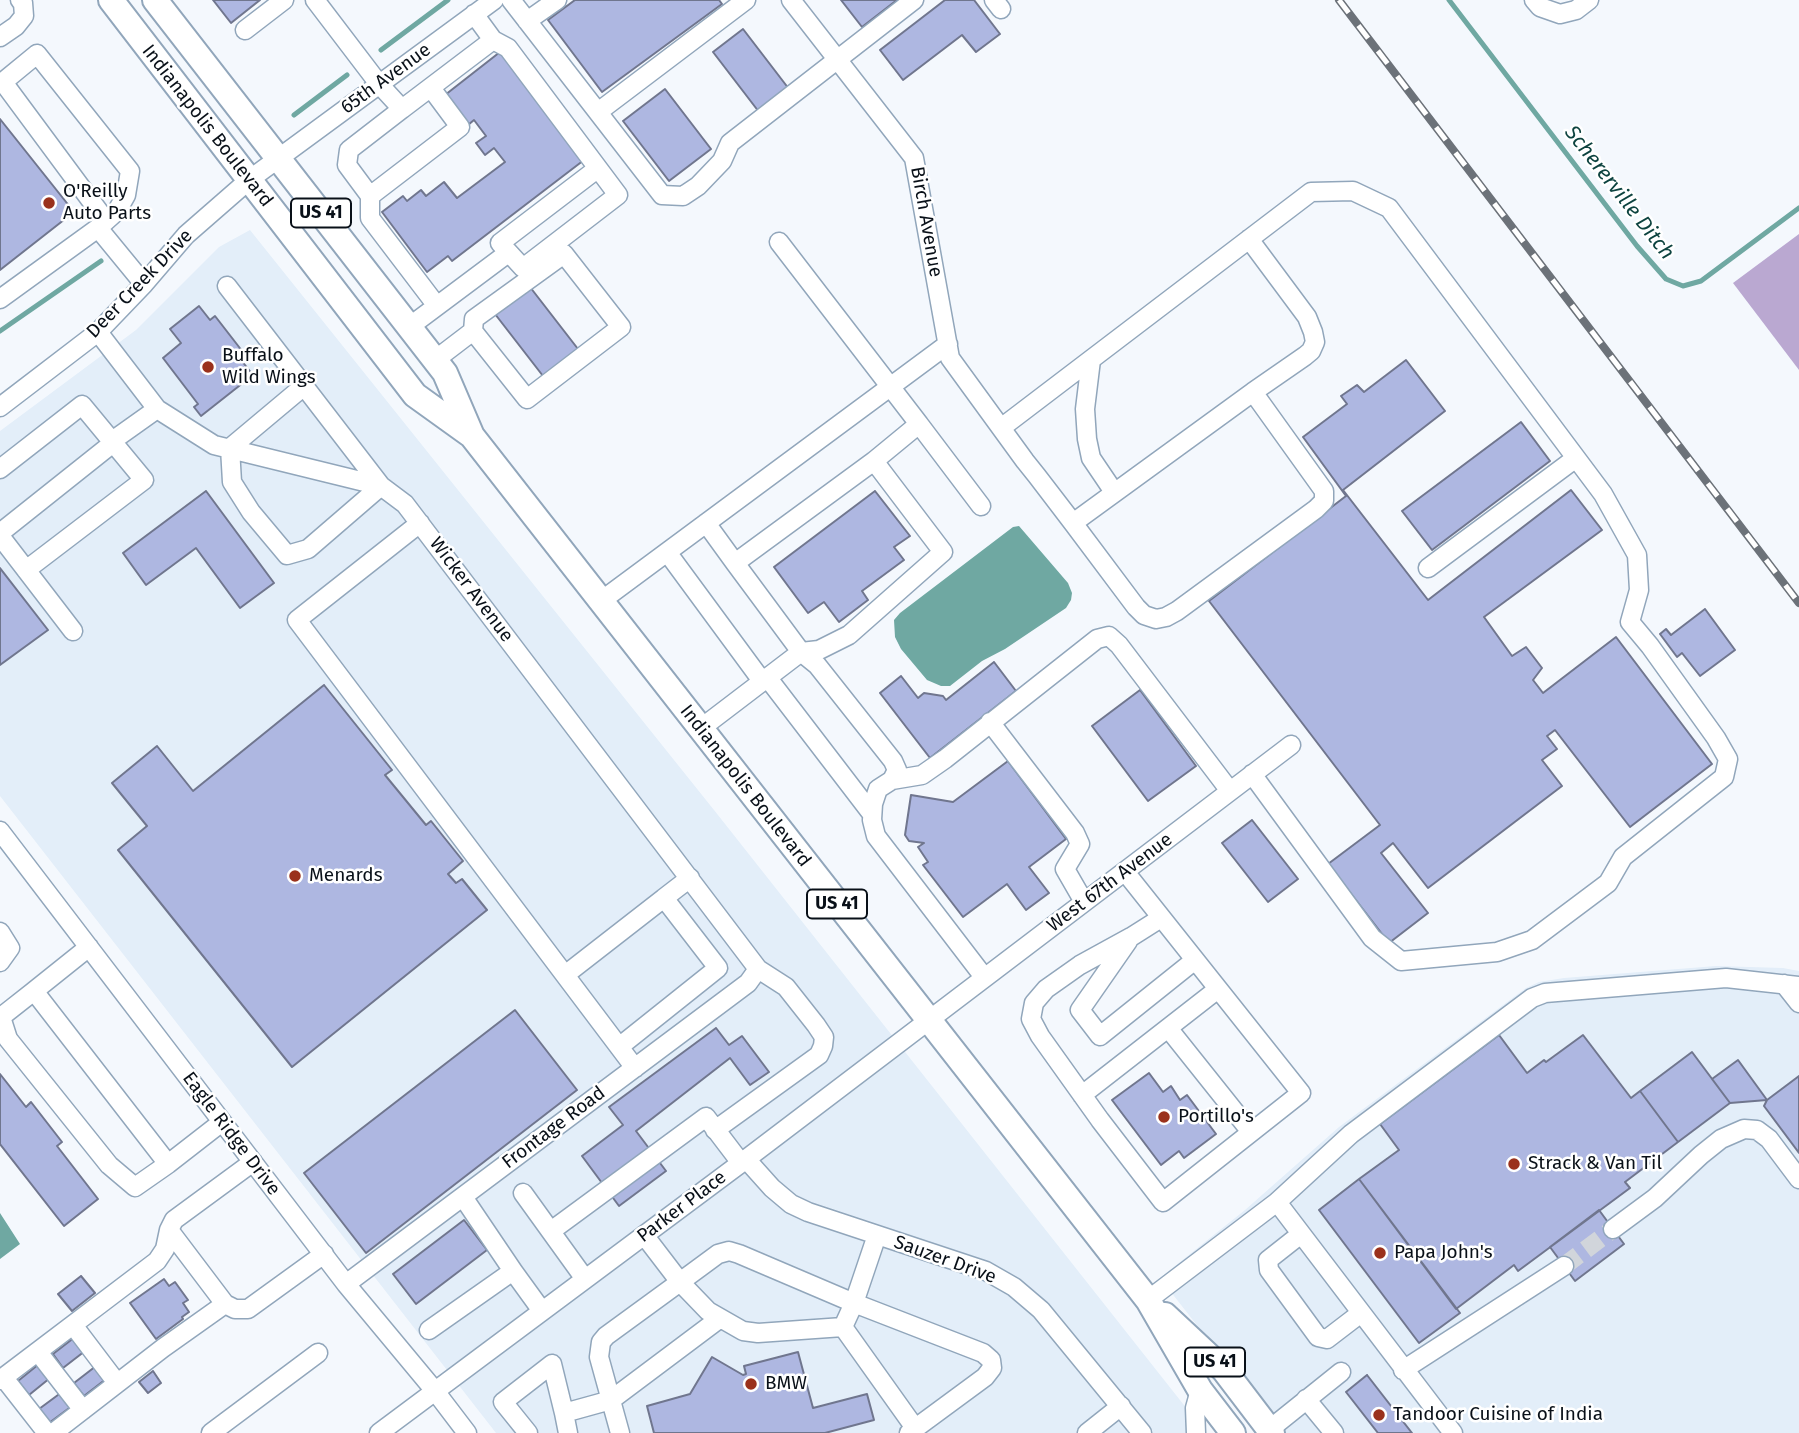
<!DOCTYPE html>
<html>
<head>
<meta charset="utf-8">
<style>
  body { margin:0 }
  canvas { display:block; background:#f4f8fd }
</style>
</head>
<body>
<canvas width="1799" height="1433"></canvas>
<script>
const ctx = document.querySelector('canvas').getContext('2d');
ctx.lineJoin = 'round';
function paint(path, color) { ctx.fillStyle = color; ctx.fill(path, 'evenodd'); }
const poly = rows => new Path2D(rows.map(r => 'M' + r).join(''));
function strokePath(path, color, width, dash) { ctx.strokeStyle = color; ctx.lineWidth = width; ctx.lineCap = dash ? 'butt' : 'round'; ctx.setLineDash(dash || []); ctx.stroke(path); }
function write(font, color, halo, rows, align = 'center') {
  ctx.font = font + ' "Fira Sans",sans-serif'; ctx.lineWidth = 5; ctx.setLineDash([]); ctx.textBaseline = 'middle'; ctx.strokeStyle = halo; ctx.fillStyle = color; for (const [text, x, y, turn = 0] of rows) {
    ctx.save(); ctx.translate(x, y); ctx.rotate((+turn || 0) * Math.PI / 180); ctx.textAlign = isNaN(turn) ? turn : align; if (halo) ctx.strokeText(text, 0, 0); ctx.fillText(text, 0, 0); ctx.restore();
  }
}
paint(poly([
  [250,230,714,810,1206,1433,496,1433,0,796,0,431,136,330,219,247],
  [1716,966,1783,968,1799,971,1799,1433,1281,1433,1160,1278,1245,1210,1339,1127,1526,988,1539,982,1564,978]
]), '#e3eef9');
paint(poly([
  [1799,234,1799,370,1733,283]
]), '#baa8d1');
paint(poly([
  [1019,526,1068,583,1072,593,1071,600,1066,608,1005,649,982,661,950,686,941,686,927,680,901,649,895,637,894,620,900,613,1013,527],
  [0,1213,20,1244,0,1259]
]), '#6fa8a2');
strokePath(poly([
  [1449,0,1637,246,1666,279,1683,286,1701,281,1799,208],
  [381,50,448,0],
  [294,115,347,75],
  [0,331,101,261]
]), '#6fa8a2', 5);
const building = poly([
  [213,0,260,0,231,23,213,0],
  [575,0,719,0,722,4,602,92,548,20,575,0],
  [841,0,897,0,862,27,841,0],
  [945,0,974,0,1000,34,976,52,962,35,903,80,880,50,945,0],
  [743,29,789,89,759,112,713,52,743,29],
  [500,52,584,160,452,261,448,256,427,272,382,212,403,196,407,201,421,190,426,196,444,182,457,198,505,162,494,148,485,155,476,143,486,136,474,120,468,125,445,95,500,52],
  [665,89,711,149,669,181,623,121,665,89],
  [0,119,74,212,0,270,0,119],
  [530,287,578,349,543,376,495,314,530,287],
  [199,306,210,320,215,316,246,356,241,360,253,375,201,416,194,407,198,404,163,358,181,343,170,329,199,306],
  [1406,360,1445,411,1343,490,1428,600,1571,490,1602,530,1484,617,1512,656,1526,647,1542,668,1533,680,1543,693,1616,637,1712,764,1630,827,1555,730,1547,736,1557,749,1542,760,1562,786,1428,888,1393,843,1381,853,1428,913,1389,943,1328,864,1380,825,1209,601,1346,496,1303,437,1347,404,1341,396,1357,385,1364,392,1406,360],
  [1521,422,1550,461,1432,550,1402,511,1521,422],
  [206,491,274,583,240,608,196,548,146,585,123,553,206,491],
  [875,491,910,536,894,547,904,560,862,591,868,600,839,622,824,602,808,613,774,567,875,491],
  [0,568,48,630,0,665,0,568],
  [1705,609,1735,650,1700,676,1682,653,1677,657,1660,634,1666,629,1671,635,1705,609],
  [994,662,1016,691,930,758,880,693,901,676,918,698,924,693,943,696,946,700,994,662],
  [324,685,392,770,385,775,426,825,431,821,463,861,448,874,456,883,462,879,487,910,292,1067,118,850,147,826,112,783,157,746,193,791,324,685],
  [1140,690,1196,766,1148,801,1092,726,1140,690],
  [1008,761,1066,839,1029,867,1049,893,1026,910,1007,884,963,917,923,865,928,862,918,847,924,843,909,841,905,835,911,795,953,802,1008,761],
  [1252,820,1298,879,1268,902,1222,843,1252,820],
  [515,1010,577,1090,366,1253,304,1173,515,1010],
  [716,1028,729,1045,742,1036,769,1072,750,1085,730,1058,636,1131,666,1171,619,1206,582,1156,623,1125,609,1107,716,1028],
  [1499,1035,1527,1073,1544,1060,1546,1062,1583,1035,1631,1098,1640,1091,1678,1142,1625,1182,1630,1188,1518,1271,1514,1265,1456,1309,1359,1179,1399,1150,1380,1124,1499,1035],
  [1692,1052,1730,1103,1678,1142,1640,1091,1692,1052],
  [1738,1060,1767,1100,1730,1103,1712,1079,1738,1060],
  [1149,1073,1163,1092,1171,1086,1180,1100,1187,1095,1216,1134,1184,1158,1179,1151,1161,1165,1112,1100,1149,1073],
  [0,1074,26,1107,31,1102,62,1142,57,1146,98,1199,64,1226,0,1144,0,1074],
  [1799,1076,1799,1153,1764,1106,1767,1100,1799,1076],
  [1359,1179,1460,1313,1419,1343,1319,1210,1359,1179],
  [1599,1210,1624,1244,1575,1281,1550,1247,1599,1210],
  [464,1220,487,1250,416,1304,393,1274,464,1220],
  [81,1276,95,1293,72,1311,58,1294,81,1276],
  [164,1279,169,1286,175,1282,188,1300,183,1303,189,1312,182,1317,183,1319,156,1339,130,1303,164,1279],
  [75,1337,85,1351,63,1368,53,1354,75,1337],
  [798,1352,813,1408,867,1394,874,1420,825,1433,654,1433,647,1406,690,1394,712,1357,743,1375,746,1374,744,1366,798,1352],
  [39,1364,50,1378,29,1395,18,1381,39,1364],
  [96,1366,106,1379,84,1396,74,1383,96,1366],
  [153,1371,161,1383,148,1393,139,1382,153,1371],
  [1367,1375,1412,1433,1378,1433,1346,1392,1367,1375],
  [62,1392,72,1406,49,1423,39,1409,62,1392]
]);
paint(building, '#aeb7e1');
strokePath(building, '#70768e', 2);
strokePath(poly([
  [1564,1266,1613,1229]
]), '#d1d5db', 18, [18, 9]);
const minor = poly([
  [315,0,379,84,402,109,349,150,347,165,370,196,370,218,437,306],
  [511,0,662,195,683,196,698,186,722,161,730,143,914,0],
  [791,0,914,158,950,358,1025,461,1037,476,1073,523,1136,607,1144,615,1156,619,1166,617,1177,611,1316,509,1324,501,1324,491,1253,392,1073,523],
  [994,0,1001,9],
  [1534,0,1540,7,1560,14,1576,10,1589,0],
  [474,14,493,40,508,48,618,195,523,268,500,243,597,169],
  [527,21,557,0],
  [245,30,284,0],
  [0,37,16,26,24,16,23,3,20,0],
  [402,109,493,40],
  [598,112,746,0],
  [370,196,460,127,431,88],
  [98,228,117,211,126,195,130,171,37,54,3,82,106,221],
  [1249,239,1307,317,1313,332,1315,342,1311,351,1305,356,1253,392],
  [779,242,919,424],
  [227,286,381,486,308,549,287,555,251,512,232,482,230,448,304,386],
  [0,299,98,228,144,284],
  [409,327,508,253],
  [98,332,157,409,214,445,381,486,405,504,758,969,786,987,816,1025,824,1037,823,1046,819,1055,715,1130],
  [435,360,473,331,527,399,621,327,564,254,474,319,473,331],
  [1091,360,1085,409,1087,439,1091,458,1114,492],
  [0,407,98,332,144,284,186,235,249,180,494,0],
  [1001,428,1311,192,1353,191,1389,208,1603,494,1637,555,1639,590,1630,622,1650,646,1716,738,1728,759,1724,777,1623,857,1608,883,1532,940,1497,952,1401,961,1372,938,1252,774],
  [112,441,157,409],
  [874,461,919,424,981,506],
  [0,469,82,405,144,480,26,570],
  [420,523,297,620,635,1068],
  [706,523,735,563,801,652,819,650,849,635,943,552,874,461,735,563],
  [0,533,113,443],
  [0,536,73,631],
  [667,552,762,681],
  [1428,568,1576,458],
  [601,601,948,344],
  [767,677,872,814],
  [990,722,1075,833,1080,844,1065,869,1084,902],
  [700,729,801,652,817,665,893,761,897,770,892,780,878,789,873,804,872,820,876,836,984,977],
  [892,780,922,775,945,759,1097,639,1109,636,1119,645,1230,791],
  [0,831,346,1284,435,1391,467,1433],
  [1126,873,1301,1093,1163,1202,1100,1120,1040,1036,1031,1019,1034,1003,1046,989,1080,965,1131,937,1161,918],
  [0,932,10,948,0,962],
  [1128,941,1080,1010,1100,1036,1195,960],
  [89,947,34,991,168,1164,222,1122],
  [565,975,664,898],
  [1784,984,1799,1003],
  [34,991,1,1017,8,1039,109,1165,135,1187,168,1164],
  [1168,1028,1251,1132],
  [619,1047,718,968,664,898,690,878],
  [1082,1095,1218,989],
  [746,1159,772,1188,791,1204,808,1212,986,1271,1014,1287,1041,1310,1142,1433],
  [523,1193,585,1279],
  [1277,1202,1351,1134,1532,998,1545,993,1726,978,1799,986],
  [1613,1229,1655,1198,1701,1155,1721,1139,1744,1129,1757,1130,1769,1139,1799,1179],
  [551,1231,706,1117,741,1163],
  [1301,1234,1268,1260,1269,1270,1318,1337,1327,1339,1361,1313],
  [877,1235,854,1303,983,1353,991,1360,992,1368,985,1377,909,1433],
  [513,1271,542,1311],
  [346,1284,748,983,758,969],
  [1148,1300,1277,1202,1453,1433],
  [225,1304,235,1309,248,1309,324,1254],
  [73,1325,117,1383],
  [843,1327,854,1303,739,1254,729,1251,718,1254,680,1282,708,1311,743,1331,758,1333,843,1327,915,1428],
  [429,1330,513,1271,463,1197],
  [38,1352,83,1410],
  [1403,1370,1564,1266],
  [4,1378,47,1433],
  [0,1380,157,1261,165,1249,169,1230,174,1220,253,1162],
  [1306,1399,1334,1433],
  [564,1413,568,1433],
  [1270,1429,1341,1372],
  [53,1433,163,1348,225,1304,169,1230],
  [211,1433,318,1353],
  [379,1433,741,1163,1291,745],
  [528,1433,503,1402,552,1364,564,1413,611,1400,719,1319],
  [620,1433,599,1357,601,1342,606,1336,680,1282,644,1235],
  [1087,1433,1121,1406],
  [1196,1433,1195,1408,1200,1390]
]);
const highway = poly([
  [111,0,415,395,472,436],
  [155,0,445,373,472,436,1148,1300,1200,1390,1233,1433],
  [1165,1315,1224,1370,1272,1433]
]);
strokePath(minor, '#91a6bb', 21);
strokePath(highway, '#91a6bb', 28);
strokePath(minor, '#fff', 18);
strokePath(highway, '#fff', 24);
const rail = poly([
  [1339,0,1799,603]
]);
strokePath(rail, '#6c7279', 8);
strokePath(rail, '#fff', 5, [16]);
for (const [x, y, r, color] of [
  [49,203,7,"#9a311c"],
  [208,367,7,"#9a311c"],
  [295,876,7,"#9a311c"],
  [1164,1117,7,"#9a311c"],
  [1514,1164,7,"#9a311c"],
  [1380,1253,7,"#9a311c"],
  [751,1384,7,"#9a311c"],
  [1379,1415,7,"#9a311c"]
]) { const dot = new Path2D(); dot.arc(x, y, r, 0, 2 * Math.PI); ctx.fillStyle = color; ctx.fill(dot); strokePath(dot, '#fff', 2.5); }
for (const [x, y, w] of [
  [321,213,60],
  [837,904,60],
  [1215,1362,60]
]) { const box = new Path2D(); box.roundRect(x - w / 2, y - 14.5, w, 29, 5); ctx.fillStyle = '#fff'; ctx.fill(box); strokePath(box, '#091018', 2); }
write('bold 18px', '#091018', null, [
  ["US 41",321,213],
  ["US 41",837,904],
  ["US 41",1215,1362]
]);
write('19px', '#091018', '#fff', [
  ["65th Avenue",386,79,-36],
  ["Indianapolis Boulevard",207,126,52],
  ["Birch Avenue",926,222,80],
  ["Deer Creek Drive",140,284,-46],
  ["Wicker Avenue",471,590,53],
  ["Indianapolis Boulevard",745,786,52],
  ["West 67th Avenue",1110,883,-37],
  ["Frontage Road",554,1128,-37],
  ["Eagle Ridge Drive",231,1134,53],
  ["Parker Place",682,1207,-37],
  ["Sauzer Drive",945,1260,20]
]);
write('19px', '#091018', '#fff', [
  ["O'Reilly",63,192],
  ["Auto Parts",63,214],
  ["Buffalo",222,356],
  ["Wild Wings",222,378],
  ["Menards",309,876],
  ["Portillo's",1178,1117],
  ["Strack & Van Til",1528,1164],
  ["Papa John's",1394,1253],
  ["BMW",765,1384],
  ["Tandoor Cuisine of India",1393,1415]
], 'left');
write('italic 21px', '#0d433f', '#fff', [
  ["Schererville Ditch",1619,193,52]
]);
</script>
</body>
</html>
